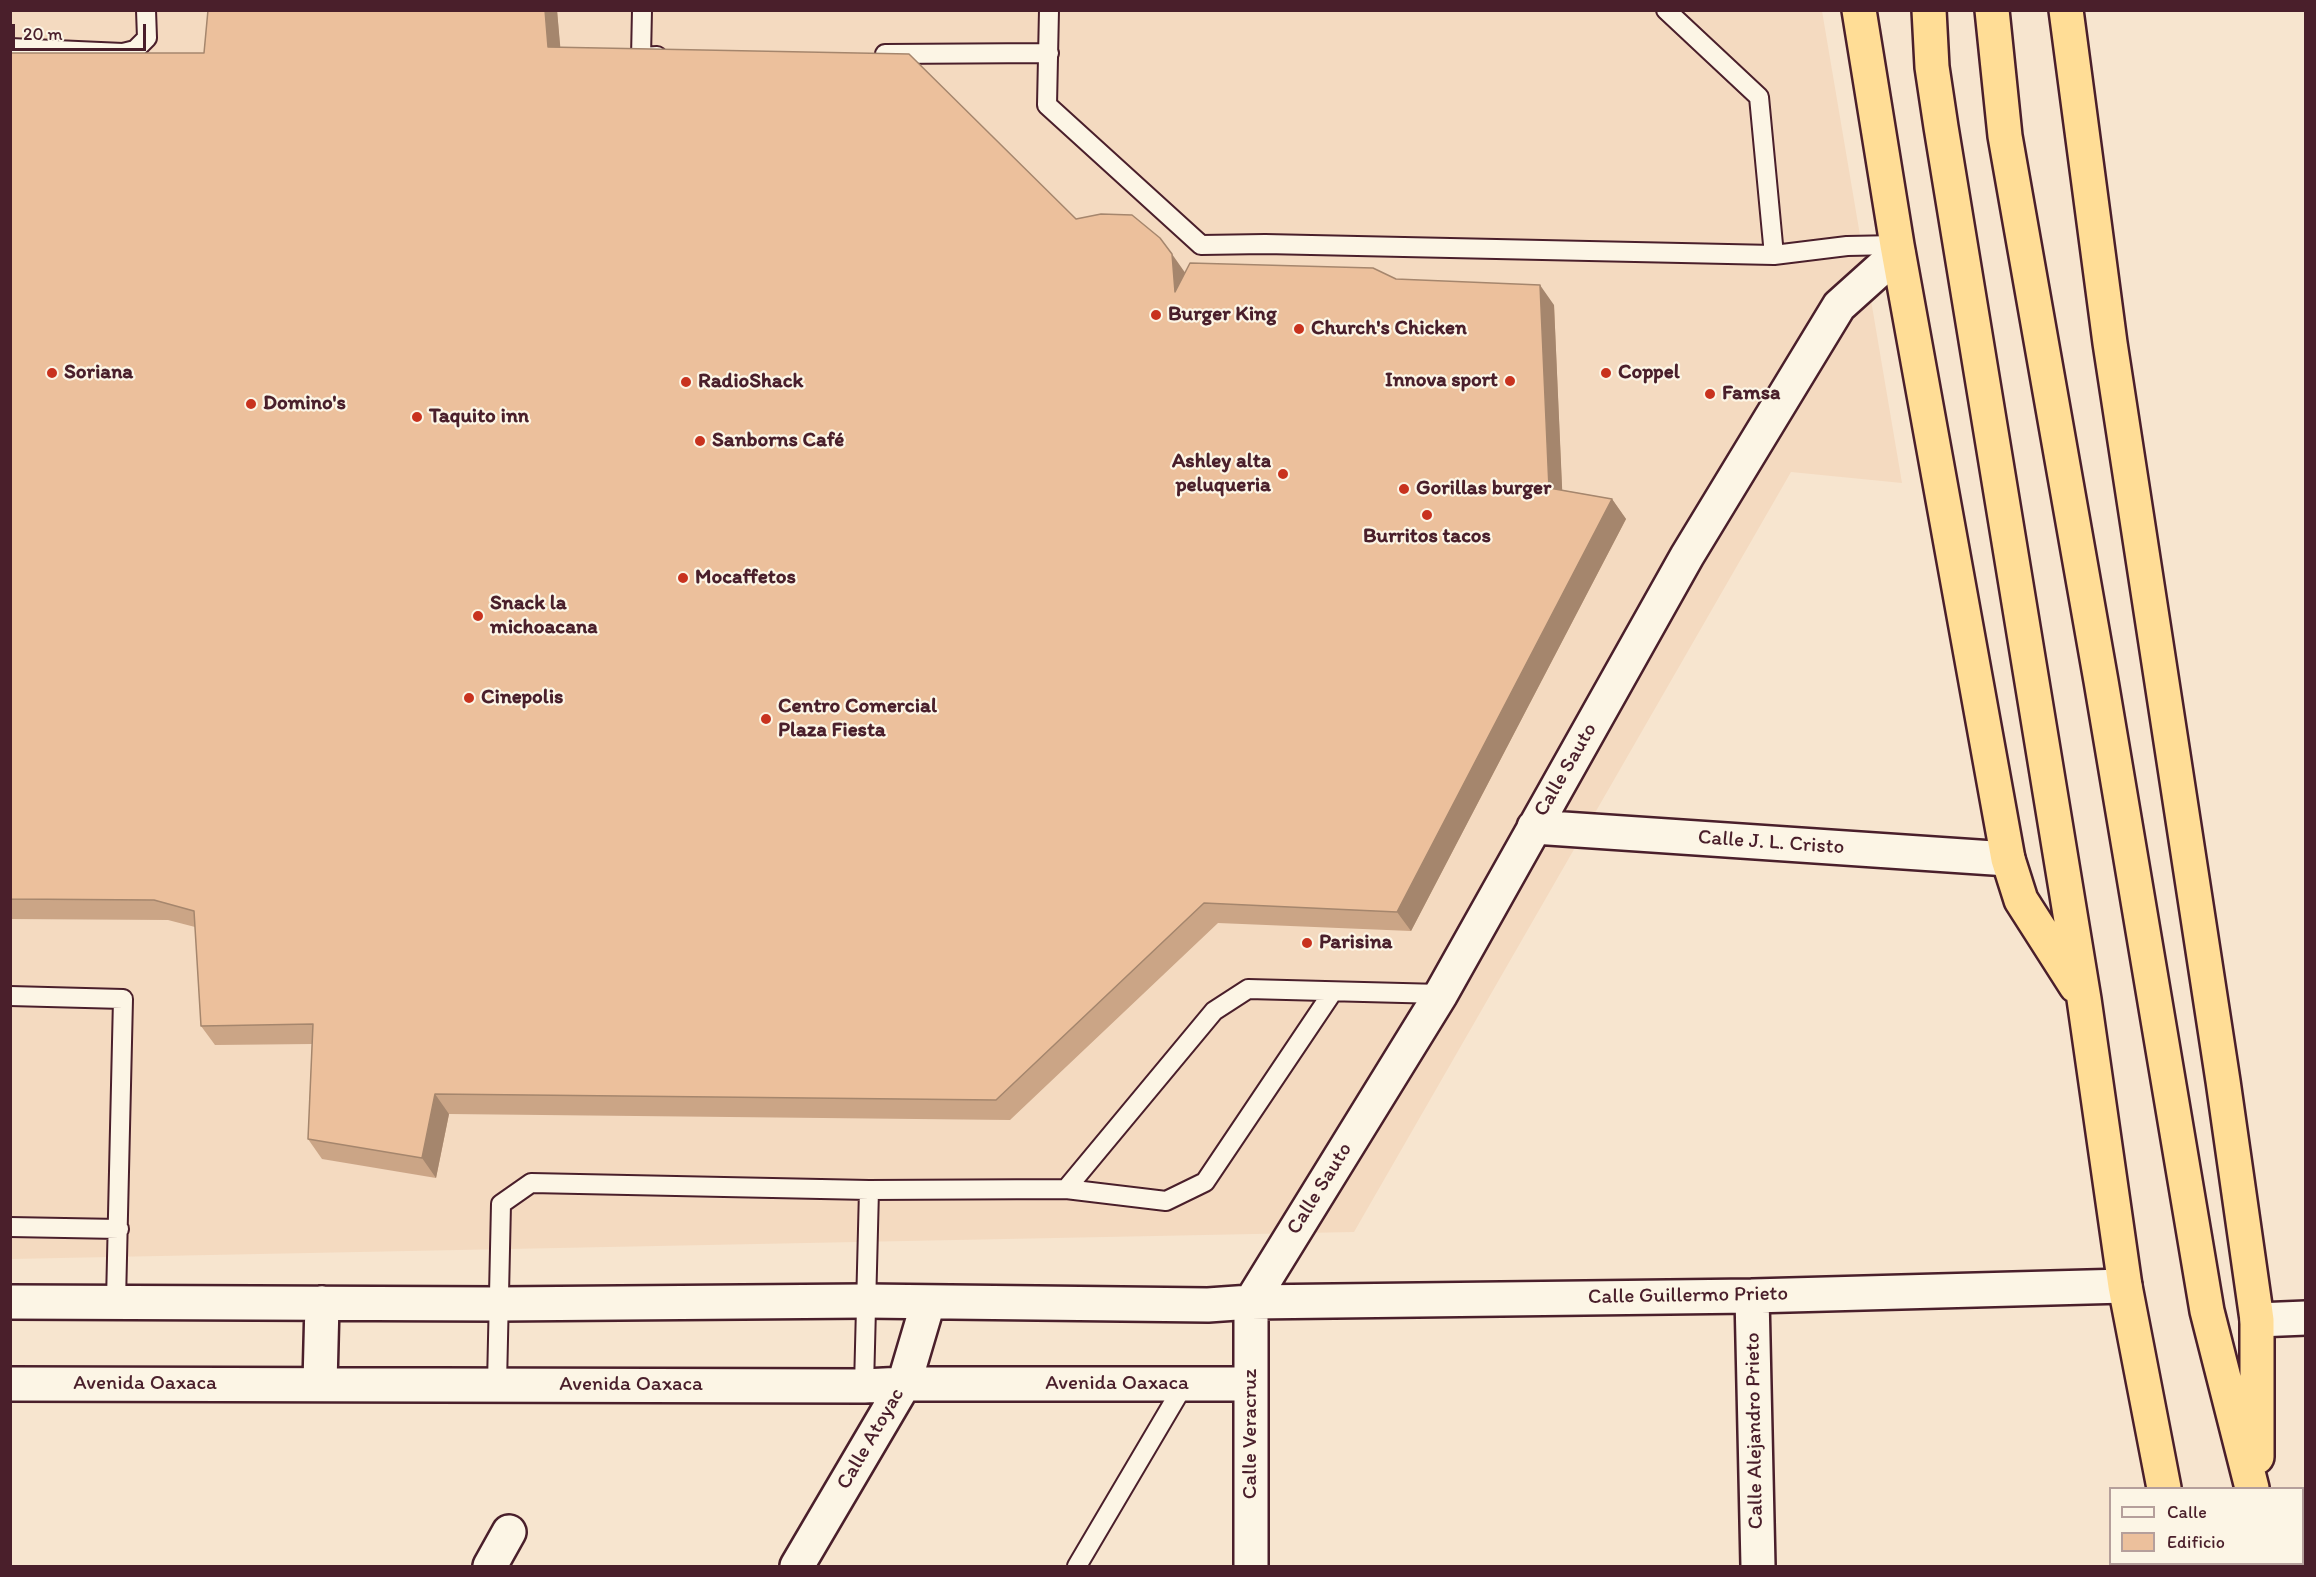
<!DOCTYPE html>
<html>
<head>
<meta charset="utf-8">
<style>
  body { margin:0 }
  #map { position:relative; width:2316px; height:1577px; overflow:hidden; background:#f7e5cf; font-family:Itim,sans-serif }
  canvas { display:block }
  .frame { position:absolute; inset:0; border:12px solid #4a1f2b; pointer-events:none }
  .legend { position:absolute; left:2109px; top:1487px; width:195px; height:78px; box-sizing:border-box; background:#fcf5e5; border:2px solid #b59f9b; margin:0; padding:8px 10px; list-style:none; font-size:18px; color:#4a1f2b }
  .legend li { display:flex; align-items:center; gap:12px; height:30px }
  .legend b { width:30px; border:2px solid #b59f9b }
  .scale { position:absolute; left:12px; top:24px; width:134px; height:27px; box-sizing:border-box; border:3px solid #4a1f2b; border-top:0; padding-left:8px; font-size:18px; line-height:21px; white-space:nowrap; color:#4a1f2b; -webkit-text-stroke:4px #fcf5e5; paint-order:stroke }
</style>
</head>
<body>
<div id="map">
<canvas width="2316" height="1577"></canvas>
<div class="frame"></div>
<ul class="legend">
<li><b style="height:8px;background:#fcf5e5"></b>Calle</li>
<li><b style="height:16px;background:#ecc09c"></b>Edificio</li>
</ul>
<div class="scale">20 m</div>
</div>
<script>
const ctx = document.querySelector('canvas').getContext('2d');
ctx.lineJoin = 'round';
function paint(path, color) { ctx.fillStyle = color; ctx.fill(path, 'evenodd'); }
const poly = rows => new Path2D(rows.map(r => 'M' + r).join(''));
function strokePath(path, color, width, dash) { ctx.strokeStyle = color; ctx.lineWidth = width; ctx.lineCap = dash ? 'butt' : 'round'; ctx.setLineDash(dash || []); ctx.stroke(path); }
function write(font, color, halo, rows, align = 'center') {
  ctx.font = font + ' Itim,sans-serif'; ctx.lineWidth = 4.5; ctx.setLineDash([]); ctx.textBaseline = 'middle'; ctx.strokeStyle = halo; ctx.fillStyle = color; for (const [text, x, y, turn = 0] of rows) {
    ctx.save(); ctx.translate(x, y); ctx.rotate((+turn || 0) * Math.PI / 180); ctx.textAlign = isNaN(turn) ? turn : align; if (halo) ctx.strokeText(text, 0, 0); ctx.fillText(text, 0, 0); ctx.restore();
  }
}
paint(poly([
  [10,11,1822,11,1902,483,1791,472,1354,1232,11,1259]
]), '#f4dac0');
const lane = poly([
  [642,10,641,57,657,56],
  [1049,10,1047,105,1201,245,1265,244,1774,255,1847,246,1897,245],
  [1666,10,1759,97,1774,255],
  [10,48,123,53,135,50,147,38,146,10],
  [885,54,1049,53],
  [10,996,123,999,116,1301],
  [1066,1189,1166,1201,1205,1182,1332,993],
  [10,1227,119,1229],
  [497,1384,501,1204,531,1183,869,1190,1066,1189,1214,1011,1248,989,1441,994],
  [864,1386,869,1190],
  [1077,1566,1185,1383]
]);
const street = poly([
  [1534,827,2008,859],
  [1752,1296,1758,1566],
  [10,1302,498,1304,865,1301,1208,1305,1251,1302,1752,1296,2125,1286],
  [1251,1302,1441,994,1687,556,1839,306,1898,253],
  [2257,1320,2306,1318],
  [10,1384,864,1386,904,1384,1251,1384],
  [320,1384,322,1303],
  [490,1566,509,1532],
  [797,1566,904,1384,928,1303],
  [1251,1566,1251,1302]
]);
const highway = poly([
  [1859,10,1897,245,2008,859,2021,900,2076,986],
  [1929,10,1932,67,1941,127,2084,999,2125,1286,2164,1488],
  [1992,10,2005,136,2101,681,2207,1311,2252,1488],
  [2066,10,2110,343,2223,1081,2257,1320,2257,1457],
  [2179,1564,2179,1566],
  [2268,1564,2269,1566]
]);
strokePath(lane, '#4a1f2b', 22);
strokePath(street, '#4a1f2b', 38);
strokePath(highway, '#4a1f2b', 38);
strokePath(lane, '#fcf5e5', 18);
strokePath(street, '#fcf5e5', 33);
strokePath(highway, '#ffdd96', 33);
paint(poly([
  [208,10,557,10,560,47,1076,219,1185,273,1396,279,1554,305,1562,490,1612,499,1626,519,1411,931,1218,923,1010,1120,449,1114,436,1178,322,1159,308,1139,312,1044,215,1045,201,1026,195,927,168,920,10,919,10,53,204,53]
]), '#cba586');
paint(poly([
  [545,10,557,10,562,66,548,47],
  [1172,254,1186,274,1175,292],
  [1540,285,1554,305,1563,508,1549,488],
  [1612,499,1626,519,1411,931,1397,912],
  [435,1094,449,1114,436,1178,422,1158]
]), '#a5866d');
const building = poly([
  [208,10,545,10,548,47,909,54,1076,219,1101,214,1132,215,1160,238,1172,254,1175,292,1190,263,1373,268,1396,279,1540,285,1549,488,1612,499,1397,912,1204,903,996,1100,435,1094,422,1158,308,1139,313,1024,201,1026,194,911,154,900,10,899,10,53,204,53,208,10]
]);
paint(building, '#ecc09c');
strokePath(building, '#a5866d', 1.5);
for (const [x, y, r, color] of [
  [1156,315,6,"#c8321e"],
  [1299,329,6,"#c8321e"],
  [52,373,6,"#c8321e"],
  [1606,373,6,"#c8321e"],
  [1510,381,6,"#c8321e"],
  [686,382,6,"#c8321e"],
  [1710,394,6,"#c8321e"],
  [251,404,6,"#c8321e"],
  [417,417,6,"#c8321e"],
  [700,441,6,"#c8321e"],
  [1283,474,6,"#c8321e"],
  [1404,489,6,"#c8321e"],
  [1427,515,6,"#c8321e"],
  [683,578,6,"#c8321e"],
  [478,616,6,"#c8321e"],
  [469,698,6,"#c8321e"],
  [766,719,6,"#c8321e"],
  [1307,943,6,"#c8321e"]
]) { const dot = new Path2D(); dot.arc(x, y, r, 0, 2 * Math.PI); ctx.fillStyle = color; ctx.fill(dot); strokePath(dot, '#fcf5e5', 2); }
write('bold 21px', '#4a1f2b', '#fcf5e5', [
  ["Burger King",1168,315],
  ["Church's Chicken",1311,329],
  ["Soriana",64,373],
  ["Coppel",1618,373],
  ["Innova sport",1498,381,"right"],
  ["RadioShack",698,382],
  ["Famsa",1722,394],
  ["Domino's",263,404],
  ["Taquito inn",429,417],
  ["Sanborns Café",712,441],
  ["Ashley alta",1271,462,"right"],
  ["peluqueria",1271,486,"right"],
  ["Gorillas burger",1416,489],
  ["Burritos tacos",1427,537,"center"],
  ["Mocaffetos",695,578],
  ["Snack la",490,604],
  ["michoacana",490,628],
  ["Cinepolis",481,698],
  ["Centro Comercial",778,707],
  ["Plaza Fiesta",778,731],
  ["Parisina",1319,943]
], 'left');
write('21px', '#4a1f2b', '#fcf5e5', [
  ["Calle Sauto",1566,770,-60],
  ["Calle J. L. Cristo",1771,843,4],
  ["Calle Sauto",1320,1189,-58],
  ["Calle Guillermo Prieto",1688,1296,-1],
  ["Avenida Oaxaca",145,1384],
  ["Avenida Oaxaca",1117,1384],
  ["Avenida Oaxaca",631,1385],
  ["Calle Alejandro Prieto",1755,1431,-91],
  ["Calle Veracruz",1251,1434,-90],
  ["Calle Atoyac",871,1439,-60]
]);
</script>
</body>
</html>
